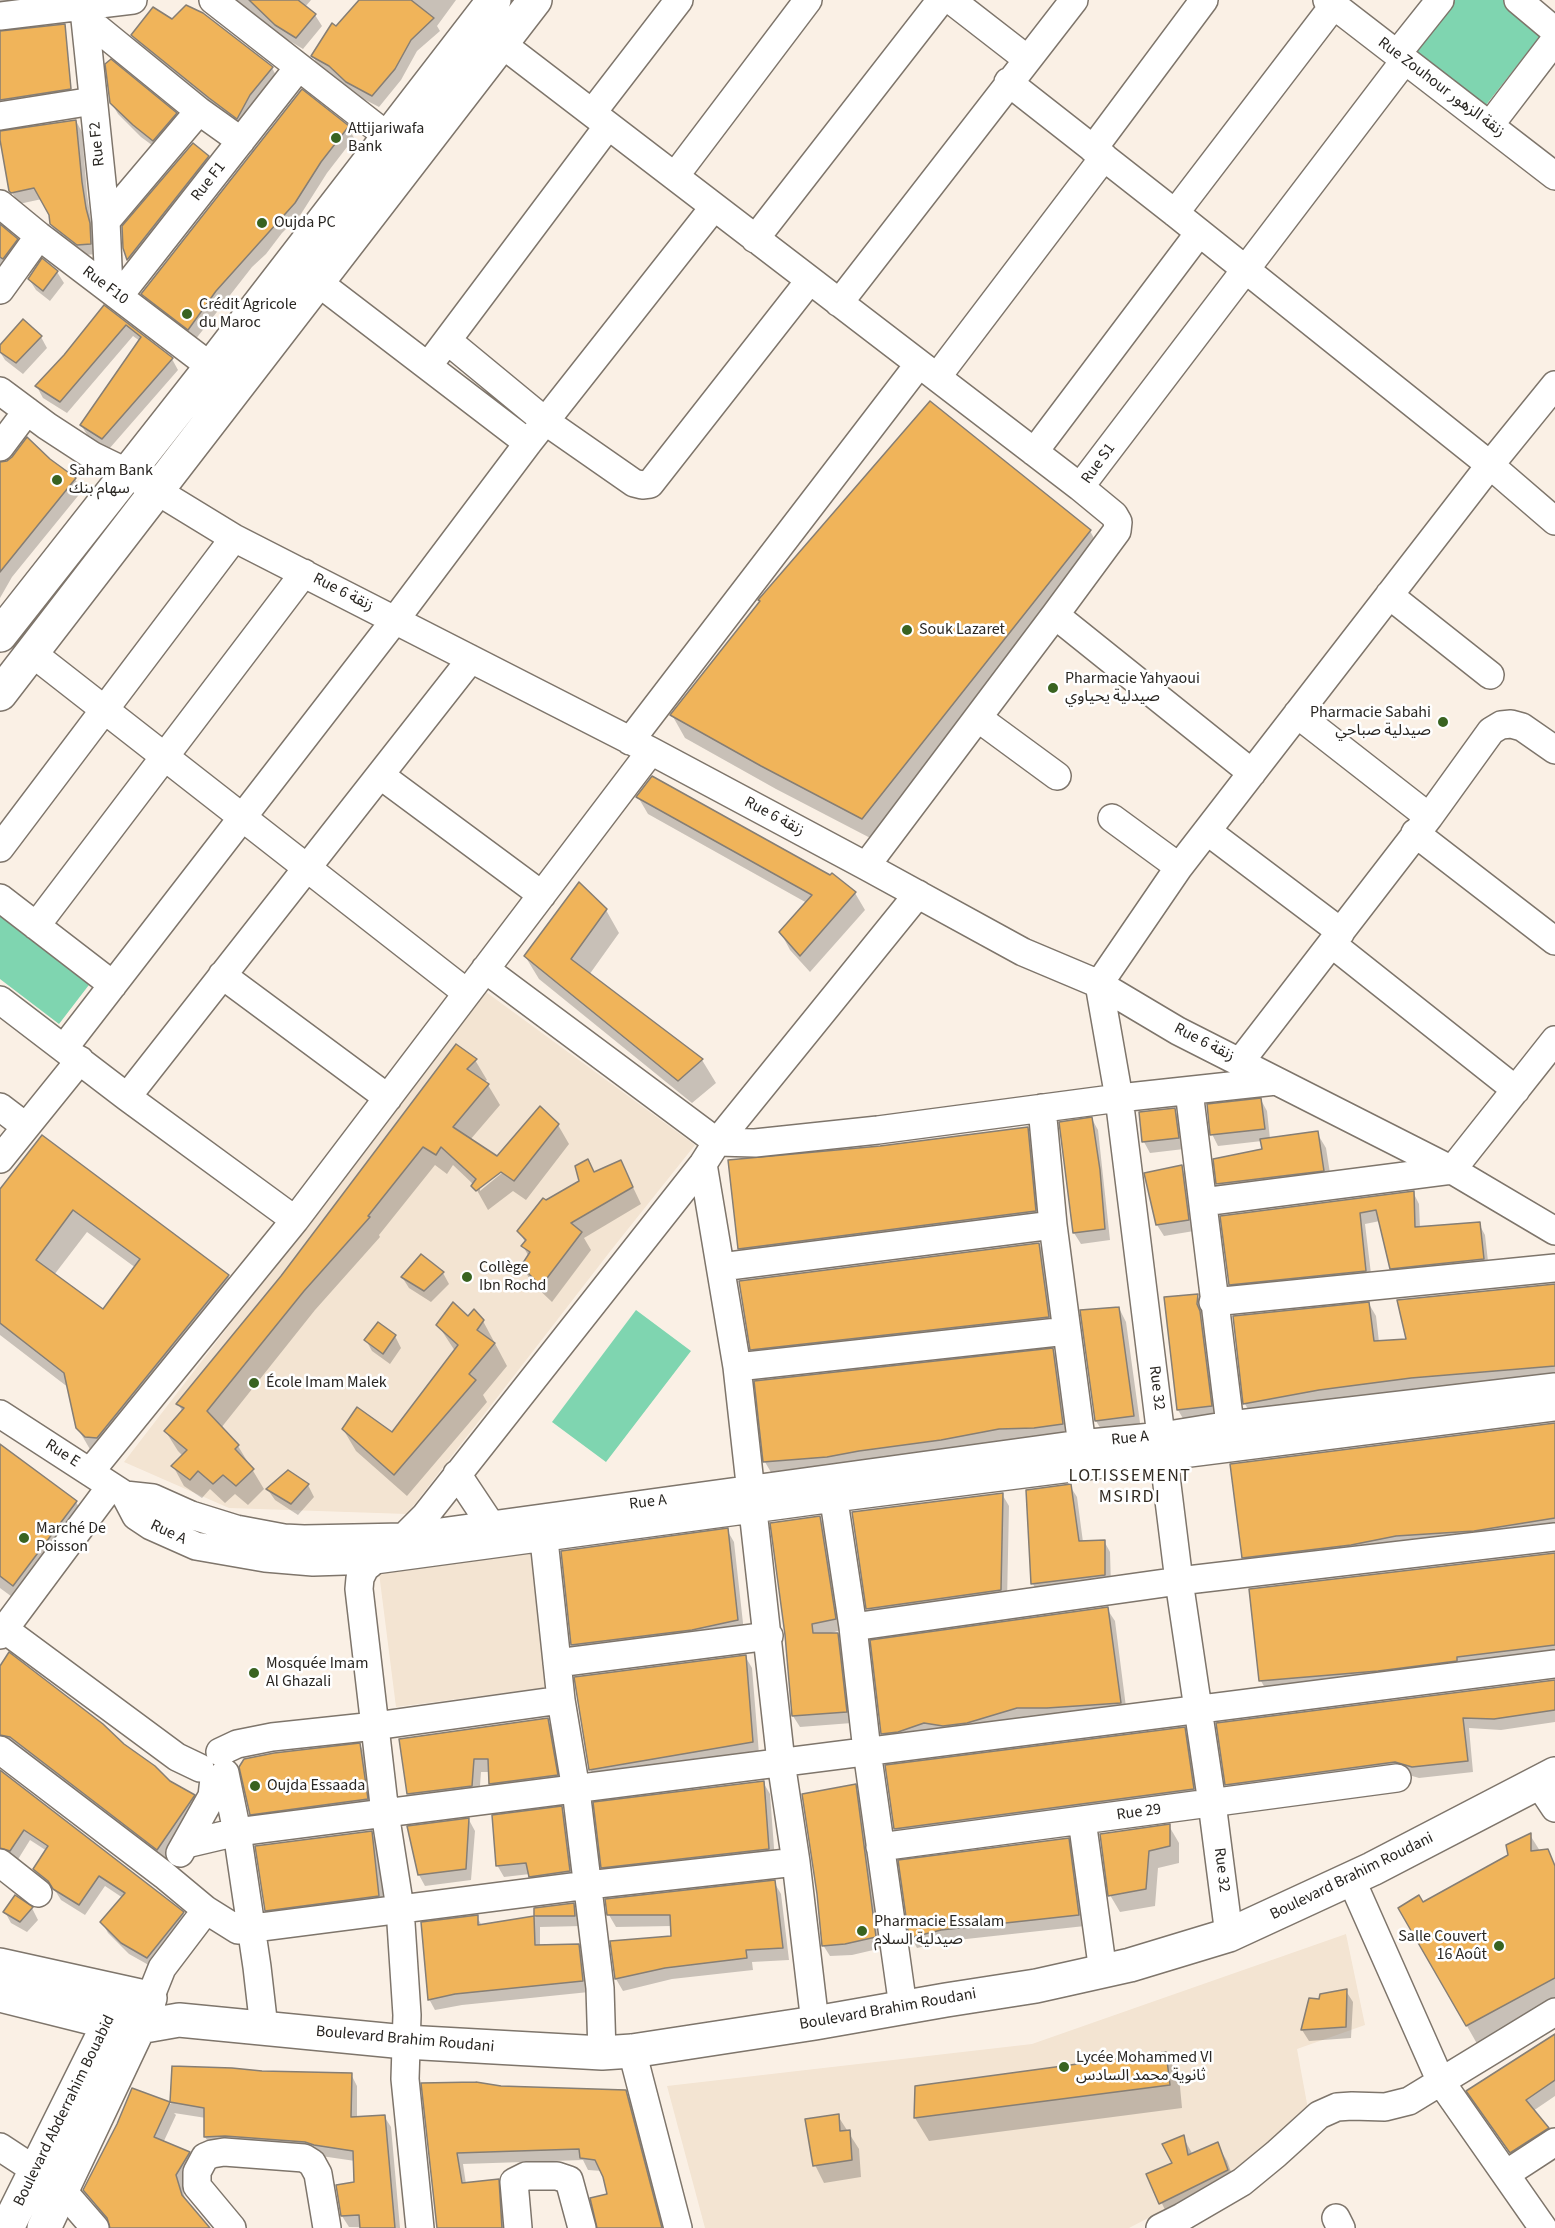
<!DOCTYPE html>
<html>
<head>
<meta charset="utf-8">
<style>
  body { margin:0 }
  canvas { display:block; background:#faf0e5 }
</style>
</head>
<body>
<canvas width="1555" height="2228"></canvas>
<script>
const ctx = document.querySelector('canvas').getContext('2d');
ctx.lineJoin = 'round';
function paint(path, color) { ctx.fillStyle = color; ctx.fill(path, 'evenodd'); }
const poly = rows => new Path2D(rows.map(r => 'M' + r).join(''));
function strokePath(path, color, width, dash) { ctx.strokeStyle = color; ctx.lineWidth = width; ctx.lineCap = dash ? 'butt' : 'round'; ctx.setLineDash(dash || []); ctx.stroke(path); }
function write(font, color, halo, rows, align = 'center') {
  ctx.font = font + ' "Source Sans 3","Noto Sans Arabic",sans-serif'; ctx.lineWidth = 5; ctx.setLineDash([]); ctx.textBaseline = 'middle'; ctx.strokeStyle = halo; ctx.fillStyle = color; for (const [text, x, y, turn = 0] of rows) {
    ctx.save(); ctx.translate(x, y); ctx.rotate((+turn || 0) * Math.PI / 180); ctx.textAlign = isNaN(turn) ? turn : align; if (halo) ctx.strokeText(text, 0, 0); ctx.fillText(text, 0, 0); ctx.restore();
  }
}
paint(poly([
  [486,992,695,1145,612,1249,407,1514,229,1508,124,1462],
  [532,1553,550,1687,396,1707,379,1573],
  [1346,1934,1365,2025,1297,2049,1310,2120,1245,2168,1129,2228,705,2228,667,2086,1032,2044]
]), '#f3e4d2');
paint(poly([
  [1449,0,1506,0,1545,30,1486,105,1412,48],
  [0,906,95,977,59,1024,0,979],
  [636,1310,691,1351,606,1462,552,1422]
]), '#7fd5b0');
paint(poly([
  [0,0,60,0,0,13],
  [234,0,311,0,305,7,315,15,322,26,303,49,283,37,251,11],
  [360,0,456,0,437,26,440,31,417,51,401,80,379,107,354,94,337,78,319,68,313,56],
  [173,21,272,68,278,79,244,129,217,110,139,47,133,35],
  [0,33,64,38,70,101,0,112],
  [111,102,175,114,182,125,160,151,141,137,118,114],
  [76,121,82,132,87,194,91,221,96,236,97,254,85,255,58,236,51,224,51,214,42,199,19,204,11,191],
  [348,127,354,138,327,173,301,214,282,233,266,254,252,267,195,340,149,305,143,294],
  [208,157,214,168,134,270,124,248],
  [0,225,16,240,23,251,0,283],
  [57,272,64,283,50,301,36,290,29,279],
  [104,307,172,359,178,370,109,449,88,436,81,425,140,341,133,336,67,413,43,398,37,387],
  [41,337,47,348,23,374,5,360,0,352,0,348],
  [49,460,75,479,82,491,12,577,0,598,0,464],
  [1090,531,1103,554,876,841,776,789,685,738,672,715],
  [638,797,855,893,865,910,810,972,790,950,781,933,807,903,648,814],
  [606,910,619,933,589,975,702,1060,716,1083,692,1103,539,979,525,956],
  [456,1046,475,1060,487,1080,484,1082,488,1085,500,1105,470,1140,497,1158,558,1125,569,1144,526,1200,513,1191,488,1210,474,1185,453,1165,447,1174,435,1165,379,1235,380,1237,315,1310,221,1428,238,1446,264,1489,248,1505,235,1494,225,1503,210,1489,202,1498,184,1486,173,1466,183,1456,178,1451,166,1432,183,1412,178,1404,282,1277],
  [506,1166,508,1168,480,1191,480,1187],
  [1261,1100,1267,1111,1270,1139,1317,1133,1326,1148,1332,1186,1227,1200,1218,1184,1215,1160,1263,1150,1262,1141,1218,1146,1212,1134],
  [1174,1109,1181,1121,1184,1149,1150,1153,1144,1142],
  [1092,1119,1098,1130,1110,1240,1081,1244,1074,1233],
  [1027,1128,1034,1140,1042,1223,746,1260,739,1249,880,1147],
  [43,1137,228,1276,242,1299,91,1451,77,1427,69,1388,0,1335,0,1191],
  [87,1232,136,1268,103,1311,54,1275],
  [621,1162,641,1204,584,1238,591,1250,552,1302,532,1283,522,1266,529,1257,523,1246,525,1242,519,1231,546,1202,595,1174],
  [1181,1167,1188,1178,1194,1231,1164,1236,1157,1225],
  [1413,1192,1419,1204,1420,1228,1479,1224,1485,1235,1489,1270,1398,1279,1391,1268,1380,1221,1365,1224,1372,1282,1237,1295,1230,1284,1222,1217],
  [1039,1244,1046,1257,1056,1330,759,1362,752,1349],
  [443,1273,449,1284,431,1302,409,1288,402,1277],
  [1555,1285,1555,1379,1252,1416,1245,1404,1234,1317,1369,1304,1376,1316,1379,1342,1408,1340],
  [1197,1296,1207,1313,1221,1423,1188,1427,1178,1410],
  [1119,1308,1126,1322,1141,1430,1104,1434,1096,1421],
  [469,1318,483,1321,507,1366,483,1395,487,1402,407,1496,356,1451,343,1429,392,1435,455,1351,438,1325],
  [395,1336,401,1348,390,1364,372,1351,366,1340],
  [1053,1350,1060,1362,1069,1436,772,1474,765,1462],
  [1555,1424,1555,1533,1251,1571,1243,1557],
  [0,1446,76,1502,89,1525,27,1608,0,1588],
  [308,1485,314,1497,298,1515,275,1500,268,1490],
  [1070,1486,1077,1497,1083,1542,1104,1541,1110,1552,1111,1586,1039,1595,1033,1584,1027,1491],
  [1002,1494,1009,1506,1007,1602,875,1621,868,1609],
  [820,1517,826,1529,841,1630,828,1634,837,1634,843,1645,852,1723,800,1727,793,1716,786,1634],
  [727,1530,734,1542,744,1632,579,1657,572,1645,563,1552],
  [1555,1554,1555,1660,1269,1695,1261,1681],
  [1107,1609,1115,1621,1127,1715,890,1746,882,1733],
  [745,1656,752,1668,759,1754,597,1781,590,1769],
  [0,1669,169,1782,193,1796,200,1807,164,1860,0,1747],
  [1555,1681,1555,1722,1501,1730,1469,1728,1473,1772,1419,1778,1402,1773,1233,1796,1227,1785],
  [547,1719,555,1733,564,1788,499,1797,491,1783,490,1772,481,1772,479,1799,416,1807,408,1794,401,1740],
  [1184,1729,1191,1740,1200,1801,902,1840,895,1829],
  [360,1745,367,1758,374,1812,258,1827,251,1814],
  [0,1772,183,1913,190,1925,154,1968,129,1954,108,1933,102,1922,123,1898,105,1886,85,1915,61,1900,56,1892,41,1880,34,1869,47,1851,30,1840,17,1861,0,1860],
  [763,1782,770,1794,775,1861,610,1879,603,1867],
  [855,1786,861,1797,882,1948,852,1955,830,1956,823,1945],
  [561,1808,568,1819,575,1882,537,1887,530,1874,504,1877,497,1865],
  [469,1820,475,1831,471,1880,425,1886,419,1875],
  [1169,1826,1179,1843,1179,1863,1158,1868,1155,1906,1120,1912,1110,1895],
  [371,1832,377,1843,385,1907,272,1921,266,1910],
  [1530,1835,1540,1851,1547,1851,1555,1865,1555,2008,1480,2049,1400,1908,1422,1904,1510,1855],
  [1068,1839,1074,1851,1085,1926,948,1941,917,1948,911,1937],
  [774,1882,781,1894,789,1960,752,1962,753,1970,672,1979,623,1991,616,1979,612,1942,673,1937,672,1926,616,1927,609,1915],
  [15,1897,32,1908,38,1920,27,1932,11,1923,5,1912],
  [573,1904,579,1915,581,1926,540,1927,540,1946,578,1945,584,1956,589,1992,462,2005,435,2010,429,1999,477,1917,482,1926,536,1917,536,1909],
  [1346,1991,1353,2002,1351,2038,1309,2041,1302,2030,1320,2001],
  [1555,2035,1555,2096,1533,2111,1555,2140,1517,2164,1475,2103],
  [1165,2053,1179,2076,1182,2108,929,2141,915,2118],
  [173,2067,262,2073,351,2074,357,2086,357,2118,384,2116,391,2127,400,2228,349,2227,342,2216,338,2186,356,2183,355,2161,321,2156,212,2148,205,2137,206,2118,174,2113,176,2115,163,2143,189,2153,196,2165,182,2188,186,2202,209,2228,112,2228,84,2190,118,2125,133,2090,171,2104],
  [423,2084,625,2091,632,2103,664,2228,599,2228,609,2195,602,2171,588,2170,583,2160,463,2164,466,2184,498,2181,505,2192,507,2228,438,2228],
  [838,2116,859,2149,861,2177,824,2183,815,2165],
  [1183,2137,1193,2155,1217,2144,1227,2161,1237,2188,1170,2220,1148,2175,1174,2164]
]), '#0003');
const building = poly([
  [249,0,298,0,316,14,296,38,275,25,249,0],
  [359,0,411,0,434,18,411,40,395,69,372,96,346,82,329,66,311,56,332,23,336,26,359,0],
  [186,5,203,13,273,67,250,95,237,119,209,98,131,35,153,7,172,19,186,5],
  [65,24,71,89,0,100,0,31,65,24],
  [111,59,177,113,153,141,133,125,110,103,105,64,111,59],
  [302,89,349,126,321,162,295,203,216,291,188,330,141,294,302,89],
  [76,120,82,182,86,208,90,223,91,244,77,245,50,224,49,215,34,188,11,193,9,191,0,140,0,131,76,120],
  [193,143,209,156,127,260,123,248,122,226,193,143],
  [0,224,18,239,3,259,0,257,0,224],
  [42,258,58,271,43,291,28,279,42,258],
  [104,305,173,358,102,439,80,425,141,337,126,325,60,402,35,386,64,355,104,305],
  [23,319,42,336,16,363,0,352,0,345,23,319],
  [930,401,1091,530,862,819,761,766,670,715,760,601,758,600,930,401],
  [27,437,50,459,76,478,0,572,0,462,7,461,12,457,27,437],
  [652,776,830,875,832,873,856,892,800,956,779,932,812,895,636,797,652,776],
  [579,882,607,909,571,959,703,1059,678,1081,524,956,579,882],
  [456,1044,477,1059,467,1069,489,1084,453,1127,497,1156,540,1106,559,1124,514,1181,501,1172,476,1191,471,1186,476,1179,441,1147,436,1155,423,1147,368,1216,370,1217,304,1291,207,1411,239,1445,235,1449,254,1469,236,1486,223,1475,213,1484,198,1471,190,1480,171,1466,187,1450,164,1431,184,1408,176,1404,281,1276,456,1044],
  [1261,1098,1265,1129,1210,1135,1207,1104,1261,1098],
  [1175,1108,1179,1138,1142,1142,1139,1112,1175,1108],
  [1092,1117,1100,1170,1105,1229,1073,1233,1059,1122,1092,1117],
  [1028,1127,1036,1211,738,1249,728,1160,880,1146,1028,1127],
  [1318,1131,1324,1171,1216,1184,1213,1159,1262,1149,1260,1139,1318,1131],
  [42,1135,229,1275,97,1438,85,1437,76,1428,64,1373,0,1323,0,1189,42,1135],
  [73,1210,140,1259,103,1309,36,1260,73,1210],
  [588,1159,594,1172,621,1160,633,1187,571,1223,582,1232,541,1286,521,1266,530,1252,521,1246,526,1240,517,1231,543,1198,546,1200,579,1181,575,1166,588,1159],
  [1182,1165,1189,1220,1156,1225,1144,1173,1182,1165],
  [1414,1191,1415,1227,1480,1222,1484,1259,1390,1269,1376,1210,1360,1213,1366,1271,1229,1285,1220,1216,1414,1191],
  [1039,1243,1049,1317,750,1350,739,1281,1039,1243],
  [421,1254,444,1272,424,1291,401,1277,421,1254],
  [1555,1284,1555,1366,1411,1378,1319,1390,1243,1404,1233,1316,1369,1302,1374,1341,1406,1339,1397,1300,1555,1284],
  [1198,1294,1197,1304,1200,1311,1212,1406,1177,1410,1164,1297,1198,1294],
  [453,1302,468,1316,474,1309,484,1320,477,1330,495,1343,469,1374,476,1380,394,1475,342,1429,357,1407,392,1432,458,1345,436,1325,453,1302],
  [1119,1307,1134,1416,1095,1421,1080,1310,1119,1307],
  [378,1322,396,1335,383,1354,364,1340,378,1322],
  [1053,1348,1063,1424,1034,1428,999,1429,941,1440,859,1451,827,1457,763,1462,754,1381,1053,1348],
  [1555,1423,1555,1518,1474,1531,1396,1536,1351,1545,1242,1558,1230,1464,1555,1423],
  [0,1444,77,1501,13,1586,0,1576,0,1444],
  [288,1470,309,1484,291,1504,266,1489,288,1470],
  [1071,1484,1079,1541,1105,1540,1105,1575,1031,1584,1026,1490,1071,1484],
  [1003,1493,1001,1590,866,1609,852,1512,1003,1493],
  [820,1516,836,1619,812,1624,813,1633,838,1633,847,1712,792,1716,785,1635,770,1523,820,1516],
  [728,1528,738,1620,692,1630,571,1645,561,1551,728,1528],
  [1555,1553,1555,1645,1457,1657,1457,1661,1378,1671,1259,1681,1249,1589,1555,1553],
  [1108,1607,1121,1703,1047,1708,1017,1708,967,1723,943,1726,924,1723,898,1732,881,1734,870,1640,1108,1607],
  [9,1652,103,1724,124,1744,155,1766,170,1781,195,1795,157,1850,10,1737,0,1735,0,1666,9,1652],
  [746,1655,753,1742,589,1770,574,1677,746,1655],
  [1555,1680,1555,1710,1494,1719,1463,1718,1468,1761,1412,1767,1395,1762,1225,1785,1216,1723,1555,1680],
  [548,1718,558,1775,489,1784,488,1759,474,1759,472,1786,407,1794,399,1739,548,1718],
  [1185,1727,1194,1789,894,1829,885,1765,1185,1727],
  [360,1743,368,1799,250,1815,239,1767,244,1759,274,1753,360,1743],
  [0,1770,184,1912,147,1958,121,1943,100,1922,125,1893,99,1876,79,1905,53,1889,48,1881,33,1869,48,1846,24,1830,10,1851,0,1848,0,1770],
  [764,1781,769,1849,601,1868,593,1802,764,1781],
  [856,1784,876,1937,845,1944,822,1946,817,1894,802,1794,856,1784],
  [562,1806,570,1871,529,1877,526,1863,496,1866,492,1815,562,1806],
  [469,1818,466,1869,418,1875,407,1826,469,1818],
  [1170,1824,1170,1846,1149,1851,1146,1889,1108,1896,1100,1834,1170,1824],
  [372,1831,379,1896,265,1911,255,1846,372,1831],
  [1531,1833,1531,1851,1548,1849,1555,1866,1555,1978,1466,2026,1398,1908,1419,1895,1423,1902,1508,1855,1506,1845,1531,1833],
  [1069,1838,1079,1915,941,1930,909,1938,898,1860,1069,1838],
  [775,1880,783,1948,746,1950,747,1958,665,1968,615,1979,610,1941,671,1936,670,1915,607,1915,605,1899,775,1880],
  [15,1895,33,1907,20,1922,3,1912,15,1895],
  [574,1903,575,1916,534,1916,534,1908,574,1903],
  [478,1915,478,1925,534,1916,535,1945,579,1944,583,1981,455,1994,428,2000,421,1922,478,1915],
  [1347,1989,1346,2027,1301,2030,1309,1998,1319,1999,1320,1994,1347,1989],
  [1555,2034,1555,2080,1526,2100,1549,2128,1510,2153,1466,2091,1555,2034],
  [1166,2052,1170,2085,914,2118,915,2086,1166,2052],
  [172,2066,232,2068,262,2071,352,2073,351,2117,385,2115,395,2228,360,2228,359,2215,341,2216,336,2185,354,2182,353,2151,314,2145,305,2142,225,2136,204,2137,204,2108,170,2102,172,2066],
  [476,2082,501,2086,626,2090,662,2228,597,2228,590,2198,607,2194,603,2177,595,2160,580,2158,579,2149,457,2153,462,2183,499,2179,502,2228,437,2228,421,2083,476,2082],
  [132,2088,170,2102,154,2137,190,2152,176,2175,182,2195,210,2228,110,2228,107,2218,83,2190,117,2124,132,2088],
  [839,2114,840,2131,850,2130,852,2160,813,2166,805,2119,839,2114],
  [1184,2135,1188,2155,1218,2142,1228,2170,1159,2204,1146,2174,1172,2163,1162,2144,1184,2135]
]);
paint(building, '#f0b45a');
strokePath(building, '#867e74', 1.5);
const minor = poly([
  [83,0,106,221,109,289],
  [213,0,404,149],
  [951,0,1027,59],
  [1327,0,1555,176],
  [1518,0,1555,31],
  [0,16,133,0],
  [85,18,199,111,241,141],
  [485,31,1080,487,1114,515,1118,522,1117,531,1055,615,866,866],
  [1397,54,1440,0],
  [1008,82,1175,213,1490,465,1555,521],
  [592,113,679,0],
  [0,116,93,101],
  [1490,125,1555,40],
  [1093,149,1204,0],
  [675,176,808,0],
  [0,204,39,236,227,379],
  [1175,213,1334,5],
  [106,221,199,111],
  [755,239,941,0],
  [302,270,528,443],
  [0,290,39,236],
  [119,296,298,68],
  [839,303,1074,0],
  [448,341,545,421,634,483,642,485,650,484,810,280],
  [428,366,608,126],
  [937,377,1104,157],
  [0,391,47,426,93,456,126,472,234,538,651,751,866,866,1023,952,1099,984,1178,1031,1452,1170,1555,1231],
  [0,447,27,411],
  [1034,452,1199,233],
  [1080,487,1405,60],
  [1389,595,1490,675],
  [1055,615,1252,773],
  [32,653,467,993],
  [1297,714,1429,817],
  [978,718,1057,776],
  [630,741,919,364],
  [380,775,542,895],
  [1112,818,1179,867],
  [1207,831,1341,932],
  [1415,833,1555,941],
  [0,848,234,538],
  [0,898,113,985],
  [36,926,304,573],
  [1332,944,1516,1090],
  [485,969,717,1142,755,1143,878,1130,1119,1098,1276,1081],
  [222,975,388,1098],
  [0,1000,127,1097,295,1220],
  [64,1048,395,620,528,443,714,207],
  [1240,1062,1429,817,1491,731,1501,725,1511,724,1522,727,1555,750],
  [1189,1091,1232,1441],
  [127,1097,471,659],
  [0,1107,25,1126],
  [1042,1108,1053,1225,1084,1461],
  [0,1159,80,1060],
  [703,1164,737,1367,781,1762,796,1862,815,2023],
  [1203,1202,1452,1170,1555,1040],
  [721,1267,1053,1225],
  [1213,1302,1555,1268],
  [737,1367,1067,1331],
  [0,1414,125,1495,153,1498,191,1515,236,1529,284,1538,304,1539,404,1537,1080,1444,1162,1436,1230,1425,1555,1387],
  [90,1472,295,1220,651,751],
  [457,1474,491,1525],
  [831,1481,853,1627,867,1751,903,2007],
  [125,1495,136,1516,151,1526,196,1546,265,1558,313,1562,375,1560,834,1498,1555,1407],
  [542,1521,561,1700,576,1790,600,1988,602,2053],
  [0,1626,177,1757,200,1768],
  [853,1627,1179,1581,1555,1537],
  [0,1635,111,1486],
  [557,1663,769,1636],
  [0,1750,164,1875,206,1910,238,1930,588,1885,796,1862],
  [220,1752,237,1744,272,1737,375,1726,561,1700],
  [225,1773,237,1832,257,1967,264,2028],
  [1539,1784,1555,1808],
  [1082,1820,1103,1972],
  [186,1844,237,1832,385,1813,1555,1664],
  [880,1847,1397,1778],
  [180,1853,212,1796,214,1779],
  [0,1863,38,1893],
  [1351,1879,1441,2082,1543,2228],
  [1229,1935,1212,1803,1179,1581,1119,1098,1099,984,1179,867,1490,465,1555,385],
  [150,1998,162,1968,206,1910],
  [632,2051,678,2228],
  [0,2147,35,2170,62,2190,95,2228],
  [1506,2174,1555,2142],
  [1336,2218,1341,2228],
  [232,2228,197,2186,197,2172,205,2157,212,2154,224,2152,304,2158,312,2163,318,2174,327,2228],
  [420,2228,405,2079,407,2015,400,1908,385,1813,359,1589,360,1578,365,1568,404,1537,425,1516,703,1164,717,1142,918,894],
  [518,2228,514,2182,526,2176,557,2176,569,2180,582,2228],
  [1160,2228,1182,2217,1242,2182,1276,2154,1319,2115,1337,2107,1352,2106,1385,2107,1409,2101,1555,2012]
]);
const major = poly([
  [0,635,211,367,494,0],
  [0,694,535,0],
  [0,1965,145,1997],
  [0,1995,108,2022,139,2027,179,2020,405,2042,602,2053,632,2051,815,2023,946,2000,1036,1986,1130,1965,1229,1935,1372,1869,1555,1774],
  [7,2228,124,1993],
  [44,2228,139,2027,150,1998]
]);
strokePath(minor, '#7e756b', 30);
strokePath(major, '#7e756b', 36);
strokePath(minor, '#fff', 27);
strokePath(major, '#fff', 33);
for (const [x, y, r, color] of [
  [336,138,6,"#396320"],
  [262,223,6,"#396320"],
  [187,314,6,"#396320"],
  [57,480,6,"#396320"],
  [907,630,6,"#396320"],
  [1053,688,6,"#396320"],
  [1443,722,6,"#396320"],
  [467,1277,6,"#396320"],
  [254,1383,6,"#396320"],
  [24,1538,6,"#396320"],
  [254,1673,6,"#396320"],
  [255,1786,6,"#396320"],
  [862,1931,6,"#396320"],
  [1499,1946,6,"#396320"],
  [1064,2067,6,"#396320"]
]) { const dot = new Path2D(); dot.arc(x, y, r, 0, 2 * Math.PI); ctx.fillStyle = color; ctx.fill(dot); strokePath(dot, '#fff', 2); }
write('16px', '#292622', '#fff', [
  ["Rue Zouhour زنقة الزهور",1441,88,37],
  ["Rue F2",98,144,-96],
  ["Rue F1",209,182,-52],
  ["Rue F10",105,286,37],
  ["Rue S1",1099,464,-54],
  ["Rue 6 زنقة",343,593,27],
  ["Rue 6 زنقة",774,817,28],
  ["Rue 6 زنقة",1204,1043,27],
  ["Rue 32",1156,1388,83],
  ["Rue A",1130,1439,-6],
  ["Rue E",62,1454,33],
  ["Rue A",648,1503,-7],
  ["Rue A",168,1533,25],
  ["Rue 29",1139,1813,-8],
  ["Rue 32",1221,1870,83],
  ["Boulevard Brahim Roudani",1352,1877,-26],
  ["Boulevard Brahim Roudani",888,2010,-10],
  ["Boulevard Brahim Roudani",405,2040,5],
  ["Boulevard Abderrahim Bouabid",65,2111,-64]
]);
write('16px', '#292622', '#fff', [
  ["Attijariwafa",348,129],
  ["Bank",348,147],
  ["Oujda PC",274,223],
  ["Crédit Agricole",199,305],
  ["du Maroc",199,323],
  ["Saham Bank",69,471],
  ["سهام بنك",69,489],
  ["Souk Lazaret",919,630],
  ["Pharmacie Yahyaoui",1065,679],
  ["صيدلية يحياوي",1065,697],
  ["Pharmacie Sabahi",1431,713,"right"],
  ["صيدلية صباحي",1431,731,"right"],
  ["Collège",479,1268],
  ["Ibn Rochd",479,1286],
  ["École Imam Malek",266,1383],
  ["Marché De",36,1529],
  ["Poisson",36,1547],
  ["Mosquée Imam",266,1664],
  ["Al Ghazali",266,1682],
  ["Oujda Essaada",267,1786],
  ["Pharmacie Essalam",874,1922],
  ["صيدلية السلام",874,1940],
  ["Salle Couvert",1487,1937,"right"],
  ["16 Août",1487,1955,"right"],
  ["Lycée Mohammed VI",1076,2058],
  ["ثانوية محمد السادس",1076,2076]
], 'left');
ctx.letterSpacing = '1.5px';
write('18px', '#302920', '#fff', [
  ["LOTISSEMENT",1130,1477],
  ["MSIRDI",1130,1498]
]);
ctx.letterSpacing = '0px';
</script>
</body>
</html>
